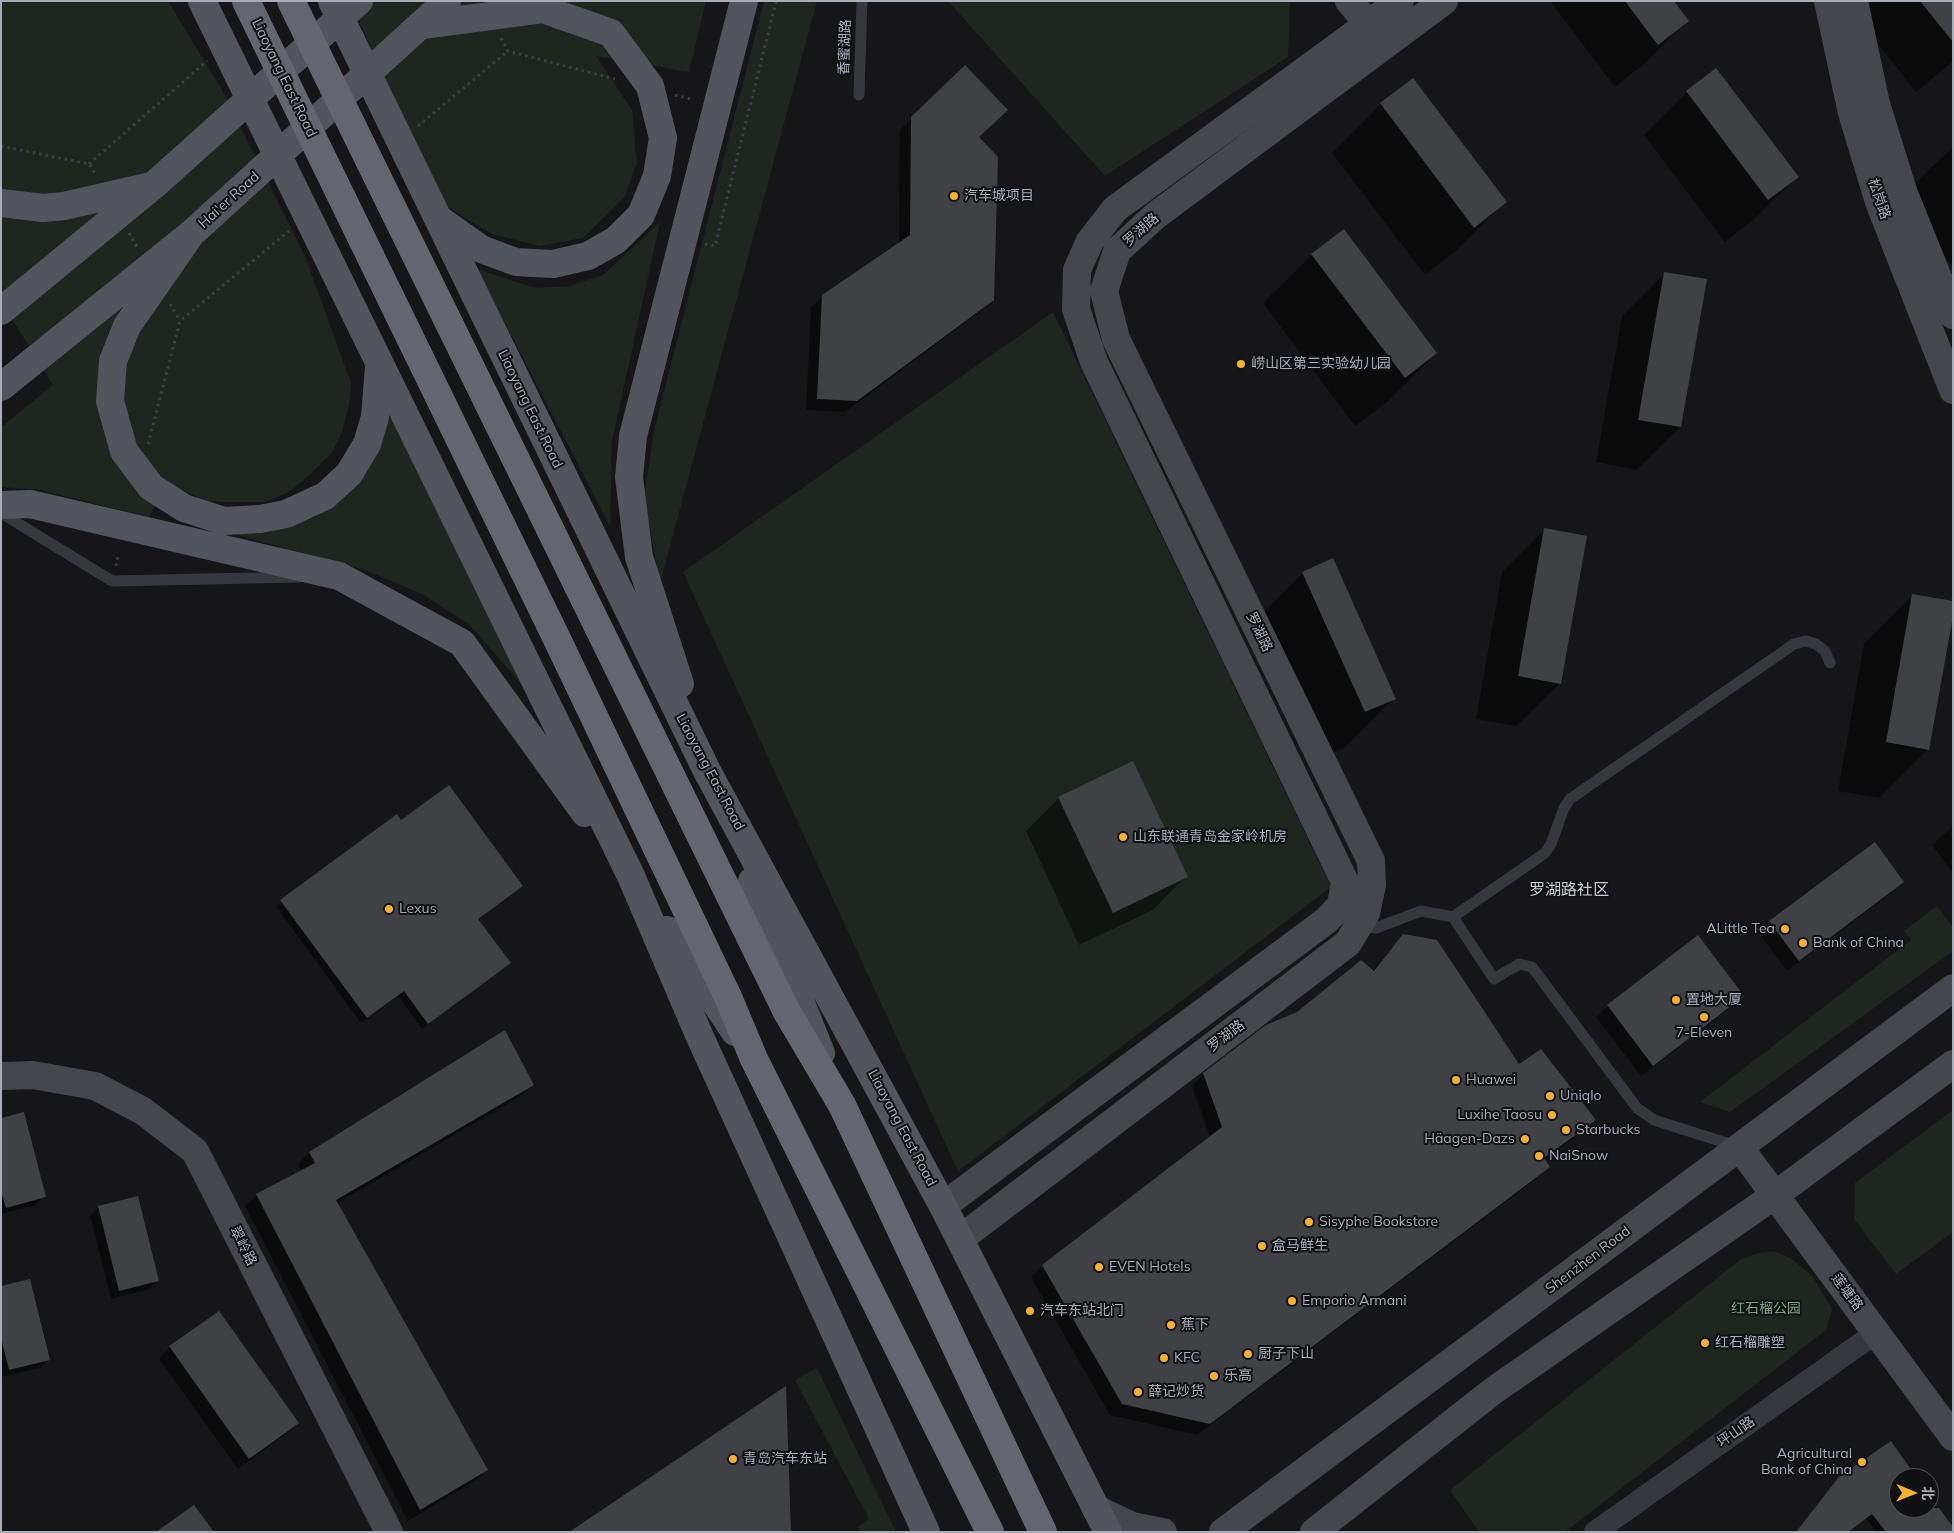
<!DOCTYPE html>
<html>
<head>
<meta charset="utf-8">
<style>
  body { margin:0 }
  #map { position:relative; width:1954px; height:1533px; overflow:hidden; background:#161618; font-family:Mulish,"Noto Sans SC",sans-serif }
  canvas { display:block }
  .frame { position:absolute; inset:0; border:2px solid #a8adb8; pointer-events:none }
  .north { position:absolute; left:1889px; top:1468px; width:50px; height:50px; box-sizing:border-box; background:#111113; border:1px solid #4d4f55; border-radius:50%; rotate:91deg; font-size:14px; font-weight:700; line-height:20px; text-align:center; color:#a8adb8 }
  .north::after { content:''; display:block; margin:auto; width:18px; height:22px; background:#f2b134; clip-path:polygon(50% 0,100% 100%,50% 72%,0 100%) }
</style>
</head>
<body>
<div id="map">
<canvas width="1954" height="1533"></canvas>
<div class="frame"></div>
<div class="north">北</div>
</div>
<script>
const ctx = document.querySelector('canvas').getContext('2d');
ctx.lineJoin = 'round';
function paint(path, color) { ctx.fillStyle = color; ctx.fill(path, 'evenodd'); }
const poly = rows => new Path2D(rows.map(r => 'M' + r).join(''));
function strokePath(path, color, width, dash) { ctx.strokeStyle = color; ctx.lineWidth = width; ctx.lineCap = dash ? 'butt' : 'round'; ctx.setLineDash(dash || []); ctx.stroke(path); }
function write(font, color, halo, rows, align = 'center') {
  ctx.font = font + ' Mulish,"Noto Sans SC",sans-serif'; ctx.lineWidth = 4; ctx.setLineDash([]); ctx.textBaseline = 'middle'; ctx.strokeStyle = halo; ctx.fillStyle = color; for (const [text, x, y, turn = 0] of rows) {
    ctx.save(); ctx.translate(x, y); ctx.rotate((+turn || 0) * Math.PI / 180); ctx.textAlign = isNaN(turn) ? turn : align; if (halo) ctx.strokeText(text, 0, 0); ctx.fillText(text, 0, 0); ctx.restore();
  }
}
paint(poly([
  [1,1,168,1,222,90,305,256,351,383,349,405,342,432,332,452,311,474,289,492,265,502,223,502,203,500,168,483,149,517,40,490,1,487,1,427,53,385,1,301],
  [349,1,706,1,689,72,596,56,632,110,637,163,624,198,583,238,539,246,492,234,447,207,393,104,365,33],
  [764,1,817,1,660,583,644,497,654,431],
  [948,1,1290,1,1288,57,1105,176],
  [660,222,612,441,610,526,477,269,535,288,570,286,603,275],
  [1053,312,1331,887,958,1171,683,572],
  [388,406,527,691,469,624,422,594,365,570,216,529,363,474,383,439],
  [1937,906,1953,927,1953,951,1730,1112,1700,1102,1911,940,1904,931],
  [1953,1110,1953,1232,1896,1274,1854,1219,1855,1183],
  [1774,1251,1792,1259,1813,1277,1832,1309,1826,1330,1565,1532,1479,1532,1450,1490,1740,1260,1758,1253],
  [817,1368,896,1532,860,1532,858,1527,869,1519,795,1380]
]), '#1e261f');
paint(poly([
  [1550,1,1672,1,1687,21,1644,64,1615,87],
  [1844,1,1953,1,1953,61,1916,92],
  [1716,69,1797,177,1754,219,1725,242,1644,135,1687,92],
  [1413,80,1505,202,1456,251,1425,275,1332,153,1381,104],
  [912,118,978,138,993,299,981,311,845,412,806,410,811,308,823,296,899,244,900,130],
  [1953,147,1953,267,1899,198],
  [1312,255,1436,353,1387,402,1355,426,1263,303],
  [1665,273,1706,280,1680,427,1637,470,1596,462,1622,316],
  [1545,529,1560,683,1517,726,1476,719,1502,572],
  [1332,560,1394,698,1345,747,1316,760,1254,622,1303,573],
  [1913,595,1928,749,1879,798,1838,791,1864,644],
  [1059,798,1186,876,1153,910,1079,945,1026,831],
  [401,822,521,886,477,920,509,963,422,1029,398,996,361,1023,276,906],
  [1953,826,1953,873,1932,845],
  [1902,882,1891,893,1787,971,1759,933,1770,922],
  [1403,936,1519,1066,1595,1119,1583,1131,1543,1160,1548,1167,1537,1178,1197,1435,1110,1415,1031,1277,1043,1266,1210,1137,1192,1086,1204,1074,1298,1013,1372,971],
  [1743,995,1731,1007,1641,1076,1596,1017,1608,1006],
  [505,1032,532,1084,521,1096,336,1204,486,1470,475,1481,408,1521,245,1206,257,1195,302,1171,298,1164,309,1153],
  [1,1120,45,1196,36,1205,1,1214],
  [99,1207,158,1280,150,1289,111,1299,90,1216],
  [1,1287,48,1359,40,1368,1,1377],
  [170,1347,298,1423,286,1434,238,1469,159,1359],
  [1891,1443,1916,1478,1899,1478,1899,1508,1929,1508,1929,1496,1953,1532,1876,1532,1866,1518]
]), '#0007');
paint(poly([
  [1625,1,1674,1,1689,21,1658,45],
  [1920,1,1953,1,1953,42],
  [965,65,1008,110,979,137,998,157,994,300,857,401,817,399,822,295,910,235,911,117],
  [1716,68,1799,177,1768,200,1686,91],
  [1413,78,1507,202,1474,228,1380,103],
  [1344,229,1437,353,1405,378,1311,254],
  [1664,272,1707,279,1681,427,1638,420],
  [1544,528,1587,536,1561,684,1518,676],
  [1333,558,1396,699,1365,712,1302,572],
  [1912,594,1953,601,1953,616,1929,750,1886,742],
  [1133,761,1188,877,1113,913,1058,797],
  [449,785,523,886,478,919,511,963,428,1024,404,991,367,1018,280,900,397,814,401,820],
  [1875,842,1904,882,1799,961,1769,921],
  [1403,934,1437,940,1519,1064,1541,1049,1596,1120,1544,1158,1550,1167,1210,1424,1122,1404,1042,1265,1222,1127,1203,1073,1266,1025,1297,1012,1361,960,1374,971],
  [1698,935,1744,996,1653,1066,1607,1005],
  [505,1030,534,1085,336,1200,488,1470,420,1510,256,1194,315,1163,309,1152],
  [24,1112,46,1197,6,1208,1,1191,1,1118],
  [138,1196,159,1281,119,1291,98,1206],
  [30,1279,50,1360,9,1370,1,1338,1,1286],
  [219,1311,299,1423,249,1459,169,1346],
  [786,1386,791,1532,569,1532],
  [1891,1441,1917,1478,1899,1478,1899,1508,1939,1508,1953,1527,1953,1532,1886,1532,1872,1514,1848,1532,1796,1532,1839,1477],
  [194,1505,214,1532,156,1532]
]), '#404145');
strokePath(poly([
  [501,38,508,51,615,79],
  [675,95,694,100],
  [418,126,508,51],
  [1,146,89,164,96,175],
  [89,164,207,61],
  [129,233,138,249],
  [705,244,715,246,776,2,773,1],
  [170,304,180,321],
  [148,444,180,321,289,231],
  [116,566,118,556]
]), '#3d3f44', 3, [2.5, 4]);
strokePath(poly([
  [859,95,862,1],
  [1,513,112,581,299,577],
  [1453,917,1545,853,1551,844,1564,808,1570,799,1794,644,1806,641,1816,644,1825,651,1830,663],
  [1360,926,1376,928,1421,911,1453,917,1494,979,1519,964,1532,967,1637,1108,1654,1120,1736,1146]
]), '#37383d', 11);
strokePath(poly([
  [1595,1532,1877,1332]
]), '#37383d', 22);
strokePath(poly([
  [1349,1,1381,38],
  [1828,1,1852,113,1879,202,1953,390],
  [1854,1,1876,104,1903,191,1953,315],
  [1,1076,33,1075,95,1086,143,1111,195,1151,389,1532],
  [1740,1148,1953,1437],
  [943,1206,1327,920,1341,905,1345,882,1094,362,1076,309,1077,270,1090,241,1115,209,1400,1],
  [960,1239,1348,943,1366,913,1372,885,1371,861,1116,339,1104,291,1117,251,1155,216,1444,1],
  [1096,1509,1132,1526,1163,1532],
  [1223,1532,1953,988],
  [1314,1532,1493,1391,1775,1195,1953,1064]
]), '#45474d', 28);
strokePath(poly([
  [202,1,631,876,700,1037,926,1532],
  [332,1,707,771,943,1206,1108,1532],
  [422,25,543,9,611,33,650,86,663,138,657,176,641,215,616,240,588,256,553,264,516,262,481,249,440,220],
  [1,203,43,208,64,206,147,187],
  [191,234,127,326,113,361,110,401,124,451,151,487,184,508,224,521,260,519,286,514,325,496,349,474,367,444,375,417,379,367],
  [1,311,153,186,359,1],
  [1,387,191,234,447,1],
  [1,505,30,504,339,576,462,643,585,813],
  [680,684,639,557,629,477,633,436,744,1],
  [752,881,821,1053],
  [667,930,735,1032]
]), '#53555c', 28);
strokePath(poly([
  [246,1,557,639,728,997,754,1059,990,1532],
  [291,1,787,1012,842,1105,1043,1532]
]), '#63666e', 28);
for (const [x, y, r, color] of [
  [954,196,5,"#f2b134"],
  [1241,364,5,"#f2b134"],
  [1123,837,5,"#f2b134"],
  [389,909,5,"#f2b134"],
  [1785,929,5,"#f2b134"],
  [1803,943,5,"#f2b134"],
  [1676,1000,5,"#f2b134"],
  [1704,1017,5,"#f2b134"],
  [1456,1080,5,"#f2b134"],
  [1550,1096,5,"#f2b134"],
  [1552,1115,5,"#f2b134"],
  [1566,1130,5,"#f2b134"],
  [1525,1139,5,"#f2b134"],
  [1539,1156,5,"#f2b134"],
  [1309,1222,5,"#f2b134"],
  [1262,1246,5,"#f2b134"],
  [1099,1267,5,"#f2b134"],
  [1292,1301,5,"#f2b134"],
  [1030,1311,5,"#f2b134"],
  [1171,1325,5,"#f2b134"],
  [1705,1343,5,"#f2b134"],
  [1248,1354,5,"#f2b134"],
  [1164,1358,5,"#f2b134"],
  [1214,1376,5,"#f2b134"],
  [1138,1392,5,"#f2b134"],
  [733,1459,5,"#f2b134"],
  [1862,1462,5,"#f2b134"]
]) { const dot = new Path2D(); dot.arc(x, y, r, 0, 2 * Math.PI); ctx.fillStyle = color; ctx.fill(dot); strokePath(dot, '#111113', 2); }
write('14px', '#a8adb8', '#111113', [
  ["香蜜湖路",845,47,-88],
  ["Liaoyang East Road",284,78,64],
  ["松岗路",1879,199,71],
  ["Hai'er Road",229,200,-42],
  ["罗湖路",1141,230,-41],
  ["Liaoyang East Road",530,409,64],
  ["罗湖路",1259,632,64],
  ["Liaoyang East Road",710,772,62],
  ["罗湖路",1226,1036,-37],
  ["Liaoyang East Road",902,1128,62],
  ["翠岭路",243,1246,63],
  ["Shenzhen Road",1588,1260,-37],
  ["莲塘路",1847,1292,53],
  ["坪山路",1736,1432,-35]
]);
write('14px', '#a8adb8', '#111113', [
  ["汽车城项目",964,196],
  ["崂山区第三实验幼儿园",1251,364],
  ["山东联通青岛金家岭机房",1133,837],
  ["Lexus",399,909],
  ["ALittle Tea",1775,929,"right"],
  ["Bank of China",1813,943],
  ["置地大厦",1686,1000],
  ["7-Eleven",1704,1033,"center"],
  ["Huawei",1466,1080],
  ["Uniqlo",1560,1096],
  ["Luxihe Taosu",1542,1115,"right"],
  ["Starbucks",1576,1130],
  ["Häagen-Dazs",1515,1139,"right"],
  ["NaiSnow",1549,1156],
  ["Sisyphe Bookstore",1319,1222],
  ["盒马鲜生",1272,1246],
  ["EVEN Hotels",1109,1267],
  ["Emporio Armani",1302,1301],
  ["汽车东站北门",1040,1311],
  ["蕉下",1181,1325],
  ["红石榴雕塑",1715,1343],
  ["厨子下山",1258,1354],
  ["KFC",1174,1358],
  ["乐高",1224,1376],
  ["薛记炒货",1148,1392],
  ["Agricultural",1852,1454,"right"],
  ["Bank of China",1852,1470,"right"],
  ["青岛汽车东站",743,1459]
], 'left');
write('14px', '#7fa381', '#111113', [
  ["红石榴公园",1766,1309]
]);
write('16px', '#c9ccd4', '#111113', [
  ["罗湖路社区",1569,890]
]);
</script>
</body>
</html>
